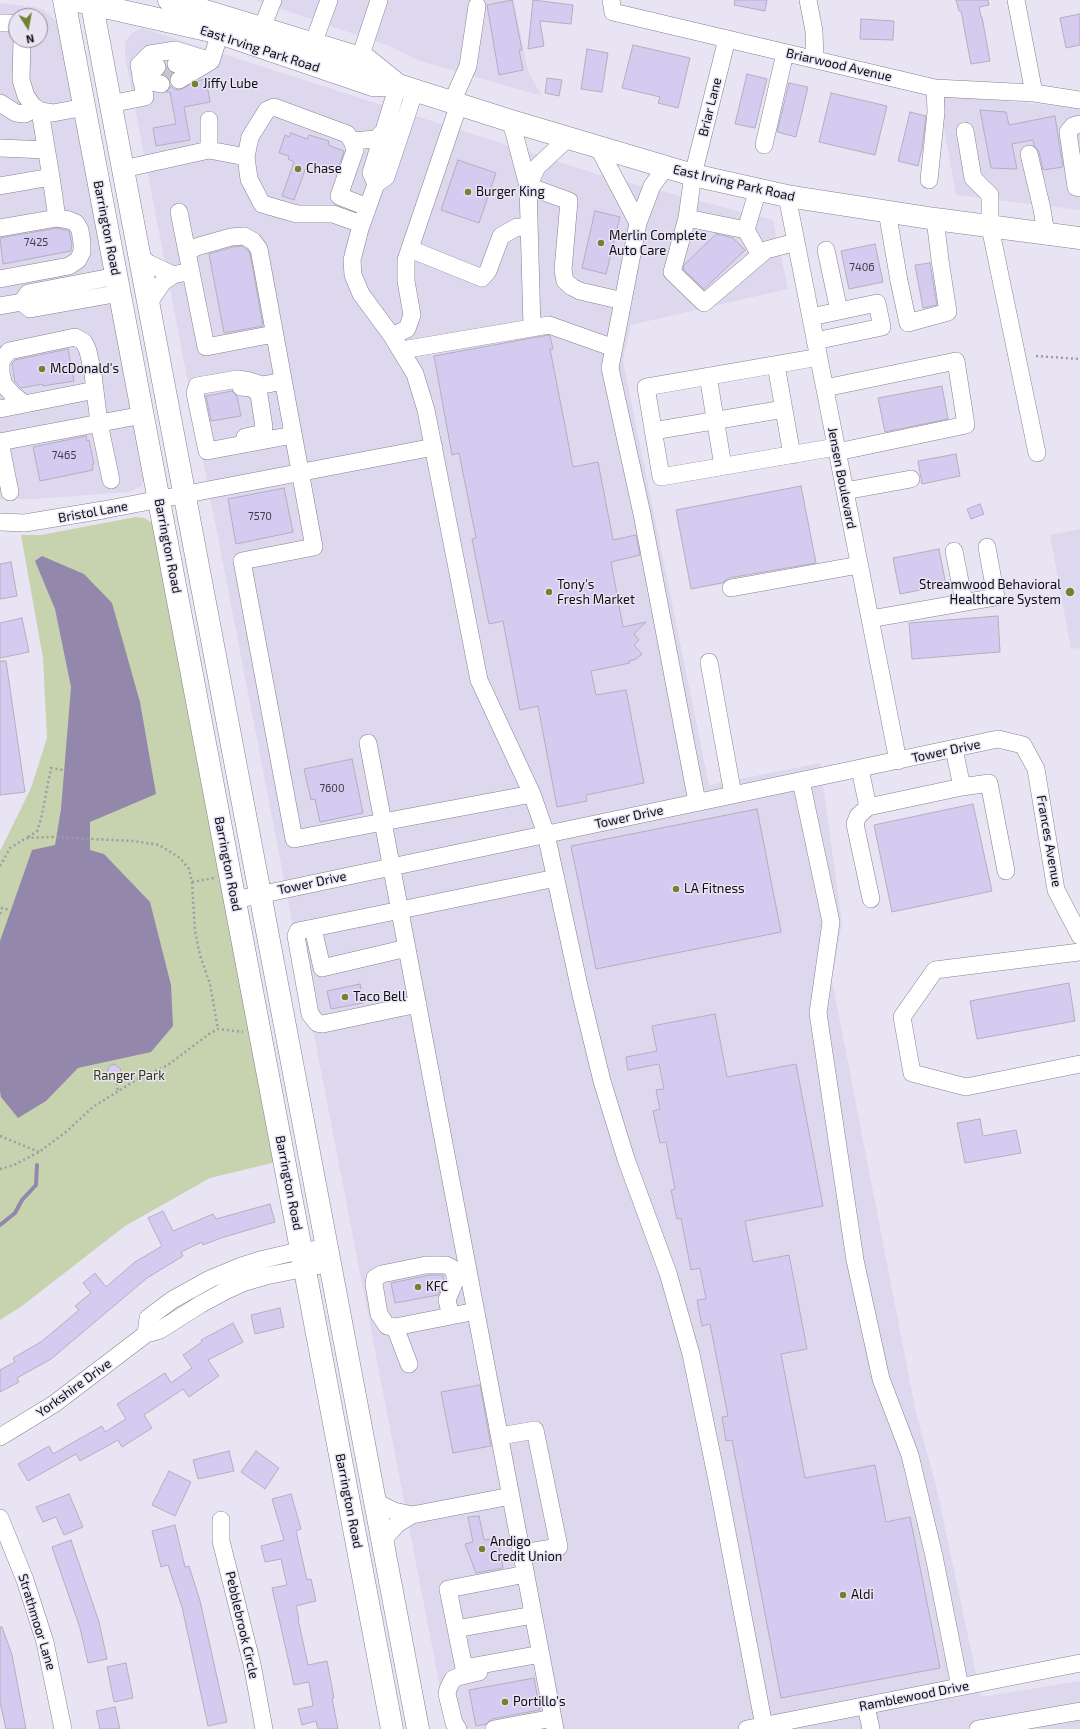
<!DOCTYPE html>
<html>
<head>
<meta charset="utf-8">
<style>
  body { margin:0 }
  #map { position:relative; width:1080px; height:1729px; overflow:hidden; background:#e9e4f4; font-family:"Exo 2",sans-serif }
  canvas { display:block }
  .north { position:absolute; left:8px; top:8px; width:40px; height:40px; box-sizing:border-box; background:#e9e4f4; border:1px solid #918e99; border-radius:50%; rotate:169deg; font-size:11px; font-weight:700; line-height:16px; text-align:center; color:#0d0c11 }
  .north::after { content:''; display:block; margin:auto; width:14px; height:18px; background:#6f8333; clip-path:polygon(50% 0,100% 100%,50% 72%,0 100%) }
</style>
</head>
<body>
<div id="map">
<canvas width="1080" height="1729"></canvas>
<div class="north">N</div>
</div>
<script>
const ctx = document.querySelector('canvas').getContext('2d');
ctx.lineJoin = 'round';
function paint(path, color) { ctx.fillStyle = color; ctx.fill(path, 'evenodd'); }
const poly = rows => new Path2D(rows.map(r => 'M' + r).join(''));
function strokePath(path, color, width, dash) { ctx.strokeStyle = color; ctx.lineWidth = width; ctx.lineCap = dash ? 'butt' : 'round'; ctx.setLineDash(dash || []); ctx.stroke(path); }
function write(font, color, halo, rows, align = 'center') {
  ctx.font = font + ' "Exo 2",sans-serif'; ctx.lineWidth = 3; ctx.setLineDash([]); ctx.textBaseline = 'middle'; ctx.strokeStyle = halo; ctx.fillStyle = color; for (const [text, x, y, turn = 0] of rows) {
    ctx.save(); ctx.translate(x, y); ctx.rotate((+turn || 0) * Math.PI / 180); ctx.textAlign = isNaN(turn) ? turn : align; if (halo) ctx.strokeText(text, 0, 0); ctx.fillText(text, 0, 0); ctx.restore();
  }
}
paint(poly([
  [255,0,514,0,528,71,542,96,417,60,389,46],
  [0,3,34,7,44,10,58,23,144,481,141,486,130,492,33,499,0,499],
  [16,16,40,16,40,40,16,40],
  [142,28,600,175,773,220,788,289,631,325,623,361,709,785,820,763,842,923,832,980,916,1413,936,1485,981,1697,1080,1681,1080,1729,448,1729,125,56,125,43,128,38,132,33],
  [938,95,1080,108,1080,210,956,195],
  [1080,529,1080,648,1071,649,1050,535]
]), '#ded8ee');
paint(poly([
  [136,517,144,518,154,524,276,1162,210,1178,125,1226,22,1306,0,1320,0,851,31,788,47,738,43,658,21,535,41,535]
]), '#c7d2af');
paint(poly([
  [42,556,84,574,112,603,140,702,156,794,90,822,90,850,104,854,150,902,171,985,173,1026,151,1052,78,1068,46,1101,18,1118,1,1097,0,1091,0,941,32,850,55,845,61,809,71,687,55,609,35,561]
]), '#9388ab');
strokePath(poly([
  [0,1225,15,1213,22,1200,36,1185,37,1165]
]), '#9388ab', 4);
const building = poly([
  [512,0,522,50,519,50,523,70,499,75,487,5,512,0],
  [533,0,573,5,571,24,540,21,544,46,528,49,533,0],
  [735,0,767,0,765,11,734,5,735,0],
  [956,0,988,0,989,5,979,7,981,17,982,17,990,61,971,64,961,11,959,11,956,0],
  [1080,14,1080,45,1066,48,1060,18,1080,14],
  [861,19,894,21,893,40,860,39,861,19],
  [633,45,690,58,678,108,658,103,660,97,622,88,633,45],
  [587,49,608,53,602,92,581,89,587,49],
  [167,68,172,73,169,79,164,74,167,68],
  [747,74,767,79,755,128,735,124,747,74],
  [547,78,562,80,559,96,545,93,547,78],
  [206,79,210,102,184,107,190,140,156,146,153,128,176,124,170,92,166,92,171,86,174,89,180,90,196,81,206,79],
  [789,83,808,87,796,137,777,132,789,83],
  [831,93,887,106,875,155,819,142,831,93],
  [980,110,1006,112,1009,125,1055,116,1063,167,1043,170,1039,152,1034,146,1033,140,1012,144,1017,169,991,168,980,110],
  [910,112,926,116,922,149,918,166,898,161,910,112],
  [291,133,307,139,309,135,329,141,328,145,344,151,337,172,308,162,294,200,282,196,294,162,288,159,289,156,279,153,285,135,289,137,291,133],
  [458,160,496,173,479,223,441,210,458,160],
  [595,211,620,217,606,274,582,268,595,211],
  [57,228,69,231,72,244,71,251,3,264,0,238,57,228],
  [716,234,733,238,745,250,704,289,683,269,684,265,716,234],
  [875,244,883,282,849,289,841,251,875,244],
  [242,246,250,253,263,326,224,333,209,254,233,247,242,246],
  [930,263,937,305,923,308,915,265,930,263],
  [548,335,550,336,553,349,550,349,573,467,598,462,613,540,636,535,640,555,611,562,623,627,646,622,634,634,639,640,634,645,642,654,636,659,629,661,630,663,591,671,596,695,626,690,644,783,586,795,587,801,557,807,538,706,520,710,503,621,489,624,472,539,476,538,459,453,452,455,434,356,548,335],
  [68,349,74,381,43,386,43,384,21,388,15,382,12,364,15,360,68,349],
  [942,386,948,419,885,432,878,398,942,386],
  [232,391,237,396,241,416,211,421,206,396,232,391],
  [86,436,87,441,89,440,94,464,92,465,93,470,40,481,33,447,86,436],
  [956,454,960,476,922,484,918,461,956,454],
  [801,486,816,563,729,578,722,583,691,589,676,510,801,486],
  [284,488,293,532,236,544,228,499,284,488],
  [980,504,984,514,971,519,967,509,980,504],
  [939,549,946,585,900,594,893,558,939,549],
  [11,562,17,596,0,599,0,564,11,562],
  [998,616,1000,652,912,659,909,623,998,616],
  [22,618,29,652,0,658,0,623,22,618],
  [0,661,6,661,25,792,0,795,0,661],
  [352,759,363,813,320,822,315,799,311,800,304,769,352,759],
  [973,804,992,891,892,912,874,825,973,804],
  [757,809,781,932,596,969,571,846,757,809],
  [1069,983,1075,1021,977,1039,970,1001,1069,983],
  [360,984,363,1003,331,1009,327,991,360,984],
  [715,1014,727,1077,796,1064,823,1206,745,1221,753,1262,789,1255,807,1349,781,1354,805,1478,875,1465,886,1522,910,1517,940,1668,781,1698,732,1440,726,1441,722,1417,728,1416,710,1324,702,1326,697,1300,706,1299,700,1268,691,1270,681,1218,677,1219,671,1190,675,1189,666,1142,660,1143,653,1111,660,1109,656,1090,664,1089,659,1064,628,1070,626,1057,657,1051,652,1026,715,1014],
  [114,1064,121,1069,118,1078,112,1080,106,1075,109,1066,114,1064],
  [980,1119,983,1136,1016,1130,1021,1153,965,1163,957,1123,980,1119],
  [270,1204,275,1222,221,1238,203,1245,202,1242,181,1252,183,1256,147,1278,51,1359,17,1378,19,1382,0,1392,0,1370,15,1362,13,1358,41,1342,79,1310,75,1306,91,1293,83,1283,95,1273,106,1287,135,1262,162,1246,148,1218,163,1211,173,1231,213,1214,216,1219,270,1204],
  [430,1275,443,1275,444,1281,438,1295,395,1303,391,1283,430,1275],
  [280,1308,284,1327,255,1334,251,1315,280,1308],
  [233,1323,243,1342,208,1360,219,1376,189,1397,183,1389,144,1415,152,1428,122,1447,118,1440,80,1461,76,1454,28,1481,18,1464,49,1446,53,1454,102,1426,105,1432,126,1419,117,1404,165,1373,171,1383,192,1368,183,1355,202,1342,201,1340,233,1323],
  [480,1385,491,1446,453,1453,441,1392,480,1385],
  [229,1451,234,1471,198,1479,193,1460,229,1451],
  [256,1451,279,1468,265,1489,241,1472,256,1451],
  [169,1471,191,1482,175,1516,152,1505,169,1471],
  [69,1494,83,1527,64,1535,56,1517,43,1522,36,1507,69,1494],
  [291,1494,301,1529,296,1531,307,1580,311,1579,316,1601,296,1606,299,1619,298,1619,308,1665,327,1661,334,1698,332,1698,338,1729,318,1729,316,1721,302,1725,298,1709,313,1706,309,1682,294,1685,272,1588,287,1585,281,1559,265,1562,261,1546,284,1540,272,1499,291,1494],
  [479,1516,484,1540,497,1538,503,1568,476,1573,465,1544,473,1542,468,1517,479,1516],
  [175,1525,185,1567,189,1566,200,1601,227,1722,208,1726,182,1607,168,1565,161,1567,152,1531,175,1525],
  [71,1540,99,1622,107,1659,88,1663,80,1628,52,1547,71,1540],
  [0,1627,2,1627,12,1655,26,1729,6,1729,0,1702,0,1627],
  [126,1663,133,1698,114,1702,107,1667,126,1663],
  [534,1678,540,1710,492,1719,486,1724,476,1726,469,1690,534,1678],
  [115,1707,120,1729,100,1729,96,1711,115,1707]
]);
paint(building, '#d5caef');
strokePath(building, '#b3afbe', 1);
strokePath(poly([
  [159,76,177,72]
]), '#c8c4d2', 17, [17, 8]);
const minor = poly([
  [611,0,613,12,935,88,1034,93,1080,100],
  [808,0,814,31,815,59],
  [1016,0,1034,93],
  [0,23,10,23,16,26],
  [262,28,273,0],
  [727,39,693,175,687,218,746,230,758,189],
  [22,40,21,80,26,96,33,106,40,111,53,113,85,107],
  [313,44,329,0],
  [360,58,379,0],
  [176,64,199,68],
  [141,79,157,67],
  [141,79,161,84],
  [179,80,211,61,220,33],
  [415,90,386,177,376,184,360,229,352,260,353,275,361,294,392,336,415,374,426,410,479,680,532,794,546,834,581,995,602,1081,626,1159,668,1273,691,1354,717,1480,764,1726],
  [452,102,468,66,477,6],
  [0,103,16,113,25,114,30,111,33,106],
  [110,104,145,97,139,65,150,54,175,50,211,61],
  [209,120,209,150],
  [511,121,528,186,532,327],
  [1080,124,1073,126,1068,132,1076,187,1080,188],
  [965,131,973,178,990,195,990,227,1037,453],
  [352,141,376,139,383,132],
  [764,145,785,53],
  [598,147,638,223,652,186,666,167],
  [0,148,46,150],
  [1029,154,1042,209,1046,234],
  [123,169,209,150,246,157],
  [51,177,57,218],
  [929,180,936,112,935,88],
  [376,184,371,173,398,85],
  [0,186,51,177,40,111],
  [528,186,569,201,563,270,565,281,572,287,580,291,623,301],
  [528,186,537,167,568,138],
  [787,196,898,761],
  [887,211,899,281,908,323,948,312,940,260,935,219],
  [179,212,206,347,274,334],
  [687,218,672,272,704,303,766,250,796,242],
  [638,223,610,368,642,514,697,802],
  [361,224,333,214,297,214,262,204,249,179,246,157,250,137,267,110,274,107,347,134,352,141,355,150,339,196,367,207],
  [0,228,57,218,69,220,76,223,80,230,82,243,82,252,78,260,69,266,0,279],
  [746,230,760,255],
  [410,249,482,278,488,271,501,236,517,227,529,228],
  [826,250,839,311],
  [187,253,196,247,231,237,244,236,253,241,259,249,314,547,242,561,294,839,383,822,555,1729],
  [138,254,148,263,173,275],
  [22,302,30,309,120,293],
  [148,304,163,282,173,275,191,271],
  [0,306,22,302,28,293,117,276],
  [811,317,877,303,882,327,815,341],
  [392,336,407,329,412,315,406,281,406,260,459,104],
  [402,350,549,325,614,348],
  [819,357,646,387,661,477,836,447],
  [776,365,792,455],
  [708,376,723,466],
  [283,381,263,385,250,381,238,379,197,386,195,393,207,451,293,435],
  [241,387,251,388,256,391,259,395,264,427,260,434,245,437],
  [825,388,956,361,966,425,837,452],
  [25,404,13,395,4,385,1,373,1,361,9,351,75,337,84,342,88,351,93,374,99,423,111,480],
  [0,409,95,390],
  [653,431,784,409],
  [0,442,143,415],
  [0,442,10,492],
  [845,491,911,479],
  [0,522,25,523,103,510,434,447],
  [954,551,964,602],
  [731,588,859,565],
  [870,619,996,597,987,547],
  [709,662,733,795],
  [368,743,383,822,532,794],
  [954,749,962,787],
  [860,769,868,807],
  [801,781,831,922,818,1013,855,1260,881,1379,910,1455,934,1556,960,1687],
  [871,899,855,824,858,816,868,807,962,787,989,783,1006,871],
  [235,900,998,739,1023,745,1036,769,1056,890,1080,936],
  [313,928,298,931,296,936,310,1014,317,1023,323,1024,418,1004],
  [407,948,322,968,313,928,556,878],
  [1080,952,935,970,902,1017,912,1073,966,1087,1080,1064],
  [451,1316,447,1300,455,1281,455,1274,452,1268,446,1265,426,1265,382,1274,375,1278,374,1284,379,1314,387,1326,395,1327,451,1316,476,1311],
  [395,1327,409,1364],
  [146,1334,148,1318,172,1300,210,1279,241,1266,260,1260,290,1253,327,1248],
  [500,1436,535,1430,559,1547,522,1553],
  [0,1437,54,1404,146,1334,160,1330,201,1304,225,1291,245,1282,266,1276,331,1263],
  [374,1501,394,1511,412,1515],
  [0,1518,25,1580,45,1642,63,1729],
  [221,1520,221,1541,252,1664,264,1729],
  [383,1549,386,1536,393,1529,397,1524,412,1515,511,1496],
  [526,1574,448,1589,464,1668,541,1654],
  [456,1629,533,1615],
  [866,1706,871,1729],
  [458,1729,454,1723,447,1694,448,1689,453,1679,458,1677,479,1672],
  [494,1729,553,1718],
  [747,1729,1080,1663],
  [978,1729,1080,1711]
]);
const major = poly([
  [64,0,392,1729],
  [91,0,418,1729],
  [169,0,367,60,398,85],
  [78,1,220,33,373,85,398,85,511,121,693,175,787,196,935,219,1080,238]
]);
strokePath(minor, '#858190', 18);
strokePath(major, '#858190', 23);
strokePath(poly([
  [1036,356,1080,359],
  [28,837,37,831,41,819,51,768,63,770],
  [0,866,10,848,26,838,53,837,134,841,159,845,180,858,189,869,192,882,195,931,200,955,210,984,218,1029],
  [192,882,214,878],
  [0,914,2,908,9,910],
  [116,1078,118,1091],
  [0,1136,39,1152],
  [0,1169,14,1165,39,1152,67,1131,93,1107,136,1080,168,1065,209,1034,218,1029,243,1032]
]), '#9f9ba7', 2.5, [2, 3]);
strokePath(minor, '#fff', 17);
strokePath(major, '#fff', 22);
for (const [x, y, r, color] of [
  [195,84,4,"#6f8333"],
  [298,169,4,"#6f8333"],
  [468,192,4,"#6f8333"],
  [601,243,4,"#6f8333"],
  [42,369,4,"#6f8333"],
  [549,592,4,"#6f8333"],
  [1070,592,5,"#6f8333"],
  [676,889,4,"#6f8333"],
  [345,997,4,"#6f8333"],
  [418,1287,4,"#6f8333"],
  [482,1549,4,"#6f8333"],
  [843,1595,4,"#6f8333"],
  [505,1702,4,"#6f8333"]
]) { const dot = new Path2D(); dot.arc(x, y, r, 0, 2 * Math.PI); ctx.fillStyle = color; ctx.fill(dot); strokePath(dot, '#e9e4f4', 1.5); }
write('11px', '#3f3c48', null, [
  ["7425",36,242],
  ["7406",862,267],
  ["7465",64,455],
  ["7570",260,516],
  ["7600",332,788]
]);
write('13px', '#0d0c11', '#e9e4f4', [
  ["East Irving Park Road",260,49,18],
  ["Briarwood Avenue",839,65,13],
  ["Briar Lane",710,107,-76],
  ["East Irving Park Road",734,183,13],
  ["Barrington Road",107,228,79],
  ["Jensen Boulevard",842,478,79],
  ["Bristol Lane",93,512,-10],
  ["Barrington Road",168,546,79],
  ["Tower Drive",946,751,-12],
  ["Tower Drive",629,817,-12],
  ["Frances Avenue",1049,841,80],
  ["Barrington Road",228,864,79],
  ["Tower Drive",312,883,-12],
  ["Barrington Road",289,1183,79],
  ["Yorkshire Drive",74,1388,-36],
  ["Barrington Road",349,1501,79],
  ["Strathmoor Lane",37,1622,73],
  ["Pebblebrook Circle",242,1625,77],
  ["Ramblewood Drive",914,1696,-11]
]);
write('13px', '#0d0c11', '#e9e4f4', [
  ["Jiffy Lube",203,84],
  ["Chase",306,169],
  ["Burger King",476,192],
  ["Merlin Complete",609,236],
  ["Auto Care",609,251],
  ["McDonald's",50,369],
  ["Tony's",557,585],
  ["Fresh Market",557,600],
  ["Streamwood Behavioral",1061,585,"right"],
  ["Healthcare System",1061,600,"right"],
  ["LA Fitness",684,889],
  ["Taco Bell",353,997],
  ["KFC",426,1287],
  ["Andigo",490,1542],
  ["Credit Union",490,1557],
  ["Aldi",851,1595],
  ["Portillo's",513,1702]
], 'left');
write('13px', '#2e380c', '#e9e4f4', [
  ["Ranger Park",129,1076]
]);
</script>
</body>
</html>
